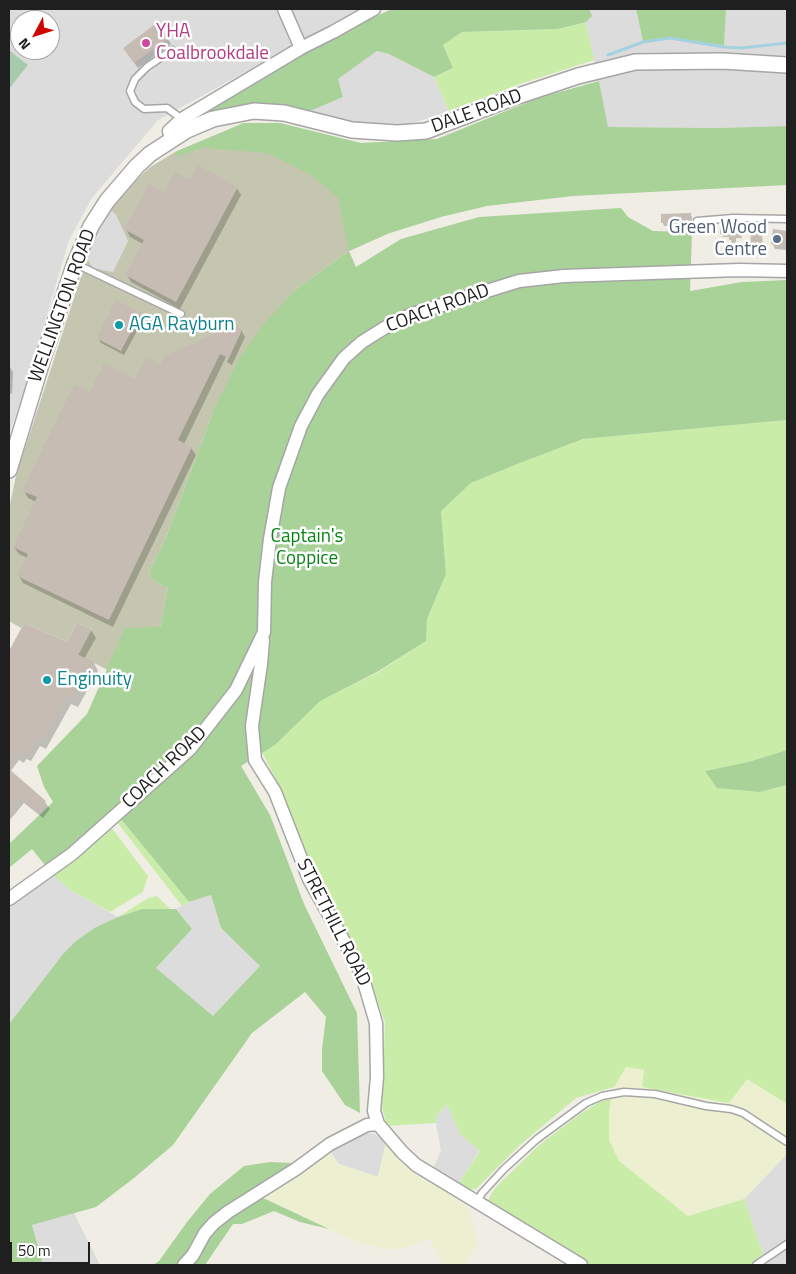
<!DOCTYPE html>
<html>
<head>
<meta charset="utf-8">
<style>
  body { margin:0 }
  #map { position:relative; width:796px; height:1274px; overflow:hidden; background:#f0ede5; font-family:"Titillium Web",sans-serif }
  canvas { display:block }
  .frame { position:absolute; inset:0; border:10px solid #1f1f1f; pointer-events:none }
  .north { position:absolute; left:10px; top:10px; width:50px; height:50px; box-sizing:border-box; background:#fff; border:1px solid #a5a5a5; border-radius:50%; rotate:230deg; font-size:14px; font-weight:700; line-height:20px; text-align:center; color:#1f1f1f }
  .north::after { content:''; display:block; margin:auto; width:18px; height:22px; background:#cf0400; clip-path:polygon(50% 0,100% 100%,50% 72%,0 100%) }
  .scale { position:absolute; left:10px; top:1242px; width:80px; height:22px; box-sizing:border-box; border:2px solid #1f1f1f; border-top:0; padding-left:6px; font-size:15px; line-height:18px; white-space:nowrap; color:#1f1f1f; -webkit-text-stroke:4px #fff; paint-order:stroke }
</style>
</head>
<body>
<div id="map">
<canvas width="796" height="1274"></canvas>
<div class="frame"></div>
<div class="north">N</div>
<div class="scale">50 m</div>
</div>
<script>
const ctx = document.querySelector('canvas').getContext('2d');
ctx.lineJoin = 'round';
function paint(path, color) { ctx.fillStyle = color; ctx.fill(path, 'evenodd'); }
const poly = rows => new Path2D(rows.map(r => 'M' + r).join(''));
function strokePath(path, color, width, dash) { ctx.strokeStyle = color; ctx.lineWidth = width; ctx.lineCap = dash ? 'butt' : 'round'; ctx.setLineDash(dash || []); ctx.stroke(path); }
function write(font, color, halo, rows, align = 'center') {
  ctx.font = font + ' "Titillium Web",sans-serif'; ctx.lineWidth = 5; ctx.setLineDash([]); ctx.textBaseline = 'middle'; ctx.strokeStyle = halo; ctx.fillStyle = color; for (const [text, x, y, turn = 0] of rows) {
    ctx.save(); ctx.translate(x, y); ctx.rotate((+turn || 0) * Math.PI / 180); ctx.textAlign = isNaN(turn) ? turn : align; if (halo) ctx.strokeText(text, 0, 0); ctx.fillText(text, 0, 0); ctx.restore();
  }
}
paint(poly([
  [9,9,360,9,158,120,92,198,69,240,29,376,9,435,9,89,28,65,9,50],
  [20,20,50,20,50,50,20,50],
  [589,9,636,9,643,42,670,38,724,47,726,9,787,9,787,126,717,128,608,127,586,22,591,16],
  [377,51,389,54,434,77,449,111,410,124,362,123,335,119,310,111,343,97,338,79],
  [110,209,116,215,128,241,113,272,93,268,87,258,87,254,94,237],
  [52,873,70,890,118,917,96,927,63,954,9,1024,9,905],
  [211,895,221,928,261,966,213,1016,156,968,192,929,176,909,189,902],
  [447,1105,460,1134,480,1150,456,1187,432,1171,441,1151,436,1123,437,1115],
  [365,1133,375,1134,386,1142,378,1177,339,1164,329,1150],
  [787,1154,787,1265,750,1265,763,1254,744,1199],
  [74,1213,100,1265,43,1265,32,1225]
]), '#dddcdc');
paint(poly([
  [244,123,280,123,387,234,349,251,295,290,213,412,167,535,149,573,154,581,168,588,160,627,142,687,78,655,92,629,77,623,67,642,24,623,21,628,9,621,9,509,16,476,87,258,93,268,113,272,128,241,116,215,110,209,130,186,149,168,175,152]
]), '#c5c6b0');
paint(poly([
  [626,1066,644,1069,642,1086,747,1079,787,1104,787,1154,744,1199,688,1216,619,1161,609,1140,609,1112,614,1087],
  [386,1142,428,1179,466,1203,478,1243,465,1265,450,1265,441,1262,430,1238,409,1247,386,1250,359,1243,261,1197,329,1150,339,1164,378,1177]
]), '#edf0d0');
paint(poly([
  [586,22,594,60,520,84,449,111,434,77,453,68,443,45,462,32,558,29],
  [787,420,787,750,748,762,705,771,760,792,787,785,787,1104,747,1079,729,1103,642,1087,644,1070,626,1067,614,1087,576,1098,519,1146,476,1189,466,1190,456,1187,480,1151,460,1134,447,1105,437,1115,436,1123,387,1126,382,1107,385,1022,361,957,309,867,281,790,262,752,275,745,319,701,377,673,426,641,427,619,446,574,441,511,471,483,520,463,583,439],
  [121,819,189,902,182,906,117,822],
  [111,827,148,876,143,892,110,912,70,890,54,876],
  [157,896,170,909,142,909,118,917,148,898],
  [611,1099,609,1112,609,1140,619,1161,688,1216,744,1199,763,1254,750,1265,590,1265,487,1202,495,1188,538,1146,577,1116,599,1102]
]), '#c9eda9');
paint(poly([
  [392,9,589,9,592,16,586,22,558,29,462,32,443,45,453,68,434,77,389,54,377,51,338,79,343,97,310,111,287,107,248,104,227,109,196,119,255,81,353,27],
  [636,9,726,9,724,47,670,38,643,42],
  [599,81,608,127,717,128,787,126,787,185,573,196,487,206,441,217,387,234,349,251,356,267,401,239,479,217,621,208,628,217,653,231,692,232,690,291,742,282,787,280,787,420,583,439,520,463,471,483,441,511,446,574,427,619,426,641,377,672,320,701,275,745,241,766,270,815,304,904,357,1013,360,1113,345,1105,322,1071,322,1049,326,1017,305,992,252,1033,173,1145,134,1178,96,1207,32,1225,43,1265,9,1265,9,1024,63,954,76,941,96,927,118,917,142,909,176,909,192,929,156,968,213,1016,260,966,221,928,211,895,189,902,121,819,54,876,32,849,9,868,9,844,53,802,44,787,37,766,87,714,125,628,160,627,168,588,154,581,149,573,167,535,213,412,240,357,264,324,295,290,349,251,338,197,311,175,267,153,217,149,205,147,176,157,175,152,244,123,280,123,361,143,437,139,538,98],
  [787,750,787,785,760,792,717,788,705,771,748,762],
  [270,1162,292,1163,263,1185,189,1252,179,1265,153,1265,159,1261,187,1222,210,1194,244,1166],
  [261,1197,329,1229,300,1222,274,1211,242,1224,233,1224,205,1265,191,1265,207,1240,226,1219]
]), '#a8d298');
paint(poly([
  [9,50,28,65,9,89]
]), '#a5cbac');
paint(poly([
  [168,39,171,44,138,68,128,54],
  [191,181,237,188,241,195,180,309,131,282,127,275,143,244,130,237,126,229,165,194],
  [690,214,692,217,692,225,664,226,663,223],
  [740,227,742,238,736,238,736,243,732,243,730,237,723,237,722,234],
  [760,228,762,232,763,249,754,249,752,246],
  [774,230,787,232,787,250,775,249,772,243],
  [140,314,143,320,124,355,101,343,98,338],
  [241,330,245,337,232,365,227,362,241,332,238,332,184,444,191,448,196,455,113,627,23,583,19,576,27,558,19,554,14,547,36,502,28,498,24,491,91,393,136,380,161,366],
  [9,366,13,372,12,394,9,393],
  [25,624,68,644,91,630,96,638,84,659,94,663,98,671,78,707,71,704,46,749,40,746,31,761,26,759,24,763,19,760,10,772,45,802,50,809,43,818,24,803,9,821,9,654]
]), '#0003');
strokePath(poly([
  [608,55,643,42,670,38,724,47,742,48,787,43]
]), '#a4d1e0', 3);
paint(poly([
  [157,23,169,38,134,63,123,48],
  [198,165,238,187,176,302,125,275,144,240,124,229,149,184,164,192,175,172,190,180],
  [691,213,691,222,661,223,661,214],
  [740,226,741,235,735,235,735,240,729,240,729,234,720,234,720,227],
  [750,227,761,227,762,246,751,246],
  [773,229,787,231,787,245,771,244],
  [116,300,141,313,121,351,96,338],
  [234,325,242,329,228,358,220,354,178,440,192,447,109,620,17,576,28,554,13,547,37,497,22,491,74,384,90,392,104,363,135,379,146,357,160,365,164,356],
  [24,623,67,642,77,623,92,629,78,655,95,662,74,700,66,697,41,742,35,739,27,755,22,752,19,756,15,753,9,761,9,651],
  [9,769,46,801,38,811,20,796,9,809]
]), '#c6bcb4');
const service = poly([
  [172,50,147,67,135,79,130,91,135,102,144,109,167,108,182,119],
  [697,221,733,218,787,219],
  [76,264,181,314],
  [477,1202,482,1193,504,1169,537,1139,586,1103,602,1096,624,1092,655,1094,706,1106,731,1109,743,1113,787,1142],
  [756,1265,787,1244]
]);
const minor = poly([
  [284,9,301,48],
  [171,140,169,131,182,119,301,48,333,32,374,9],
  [263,640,261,664,252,726,255,760,275,792,309,879,361,972,376,1023,377,1077,374,1111,378,1124,402,1152,416,1165,581,1265],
  [9,899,72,854,190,749,236,690,264,632,265,582,270,539,279,488,301,426,318,394,344,358,362,342,394,322,413,314,519,281,564,276,739,270,787,271],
  [184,1265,193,1255,205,1233,214,1223,228,1212,296,1169,330,1144,367,1125,378,1124]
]);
const tertiary = poly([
  [9,470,43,358,75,263,91,226,107,201,137,166,150,154,187,130,213,119,254,111,284,113,352,130,397,133,426,131,512,98,578,76,635,62,723,61,787,65]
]);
strokePath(service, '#a6a6a6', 9);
strokePath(minor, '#a6a6a6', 15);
strokePath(tertiary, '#a6a6a6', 18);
strokePath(service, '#fff', 6);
strokePath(minor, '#fff', 12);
strokePath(tertiary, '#fff', 15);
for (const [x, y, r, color] of [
  [146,43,5,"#d1479c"],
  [777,239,5,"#5c6f8a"],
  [119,325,5,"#0f9aa8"],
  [47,680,5,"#0f9aa8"]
]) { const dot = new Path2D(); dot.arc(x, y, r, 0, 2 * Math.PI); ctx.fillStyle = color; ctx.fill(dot); strokePath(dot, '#fff', 2); }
write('19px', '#b23c85', '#fff', [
  ["YHA",156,32],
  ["Coalbrookdale",156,54]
], 'left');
write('19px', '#1f1f1f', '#fff', [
  ["DALE ROAD",477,112,-20],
  ["WELLINGTON ROAD",63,306,-70],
  ["COACH ROAD",438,309,-20],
  ["COACH ROAD",165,768,-44],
  ["STRETHILL ROAD",333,923,63]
]);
write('19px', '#4e5e75', '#fff', [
  ["Green Wood",767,228],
  ["Centre",767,250]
], 'right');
write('19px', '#0d838f', '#fff', [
  ["AGA Rayburn",129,325],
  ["Enginuity",57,680]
], 'left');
write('19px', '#068413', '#fff', [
  ["Captain's",307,537],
  ["Coppice",307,559]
]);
</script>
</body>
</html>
